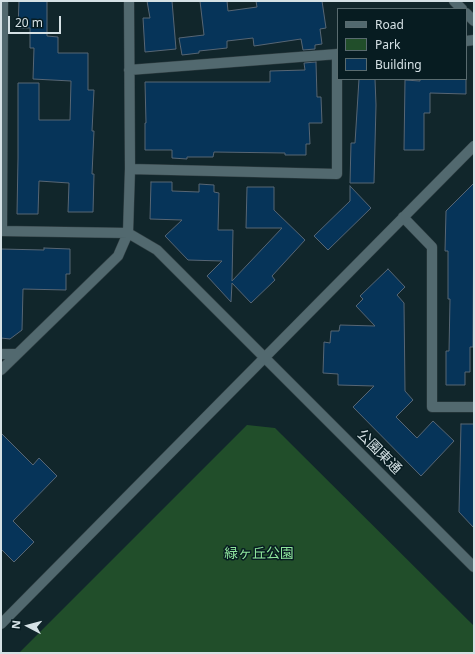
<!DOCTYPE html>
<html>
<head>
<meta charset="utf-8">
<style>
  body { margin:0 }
  #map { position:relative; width:475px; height:654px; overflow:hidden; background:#11262b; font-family:"Noto Sans",sans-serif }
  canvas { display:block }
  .frame { position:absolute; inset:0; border:2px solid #d5e1e5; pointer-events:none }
  .legend { position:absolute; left:337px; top:8px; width:130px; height:72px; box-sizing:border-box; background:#071c21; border:1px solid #596b6f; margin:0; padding:5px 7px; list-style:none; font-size:12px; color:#d5e1e5 }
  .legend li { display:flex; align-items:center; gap:8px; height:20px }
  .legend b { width:20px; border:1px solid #596b6f }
  .north { position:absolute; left:8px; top:606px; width:40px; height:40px; -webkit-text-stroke:3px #071c21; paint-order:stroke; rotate:276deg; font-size:11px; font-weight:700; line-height:16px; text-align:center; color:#d5e1e5 }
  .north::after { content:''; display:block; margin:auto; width:14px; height:18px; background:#d5e1e5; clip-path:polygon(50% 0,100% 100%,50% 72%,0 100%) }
  .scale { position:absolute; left:8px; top:16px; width:53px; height:18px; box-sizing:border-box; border:2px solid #d5e1e5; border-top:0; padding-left:5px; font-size:12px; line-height:14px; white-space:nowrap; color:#d5e1e5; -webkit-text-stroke:3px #071c21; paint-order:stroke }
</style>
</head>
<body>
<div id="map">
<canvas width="475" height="654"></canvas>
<div class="frame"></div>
<ul class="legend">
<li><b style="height:5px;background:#52696f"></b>Road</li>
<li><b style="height:11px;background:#214e2a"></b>Park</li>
<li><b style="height:11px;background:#063459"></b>Building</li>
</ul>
<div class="north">N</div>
<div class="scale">20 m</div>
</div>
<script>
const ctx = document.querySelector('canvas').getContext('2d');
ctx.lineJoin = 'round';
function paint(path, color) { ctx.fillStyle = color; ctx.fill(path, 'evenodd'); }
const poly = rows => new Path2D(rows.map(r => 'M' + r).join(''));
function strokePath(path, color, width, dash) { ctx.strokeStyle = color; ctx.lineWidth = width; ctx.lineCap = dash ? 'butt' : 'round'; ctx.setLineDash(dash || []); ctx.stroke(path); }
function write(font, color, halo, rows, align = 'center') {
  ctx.font = font + ' "Noto Sans","Noto Sans JP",sans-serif'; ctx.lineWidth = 3; ctx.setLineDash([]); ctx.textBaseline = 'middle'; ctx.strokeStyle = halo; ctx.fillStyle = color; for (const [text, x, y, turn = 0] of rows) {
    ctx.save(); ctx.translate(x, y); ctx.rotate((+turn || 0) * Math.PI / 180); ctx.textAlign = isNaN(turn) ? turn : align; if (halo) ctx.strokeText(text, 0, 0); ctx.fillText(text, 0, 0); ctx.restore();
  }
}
paint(poly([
  [247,425,275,428,474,626,474,653,19,653]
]), '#214e2a');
const building = poly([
  [19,1,47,1,47,36,58,37,58,53,88,53,88,90,94,90,92,131,94,131,92,174,94,174,93,212,68,212,69,183,39,181,38,214,17,214,18,158,18,83,39,83,39,120,70,120,71,81,33,79,34,48,30,48,30,28,18,28,19,1],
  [147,1,172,1,176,49,145,52,143,18,150,18,147,1],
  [200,1,227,1,228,11,257,7,256,1,322,1,326,28,320,29,322,44,315,45,315,49,303,50,301,39,254,46,253,38,227,41,227,48,199,51,199,53,182,55,179,38,204,35,200,1],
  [316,62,317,97,321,97,322,123,309,123,310,144,306,144,306,155,285,155,285,153,214,152,213,157,187,157,187,159,172,158,172,150,145,150,145,123,146,123,145,82,270,82,270,71,305,70,304,63,316,62],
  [359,79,375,79,376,105,374,183,350,183,351,143,355,143,359,79],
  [420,79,466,79,466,94,430,93,430,113,424,113,424,150,404,150,405,80,420,81,420,79],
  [151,182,172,182,172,191,199,192,199,184,214,185,214,192,219,193,218,230,233,230,232,281,282,228,246,228,247,187,274,187,274,210,305,240,272,276,275,280,251,303,232,283,231,302,207,276,222,261,188,260,165,236,182,220,150,219,151,182],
  [474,183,473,347,470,347,470,372,465,372,465,385,446,385,446,351,449,351,450,299,448,299,448,251,445,251,446,211,474,183],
  [350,186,371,208,328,250,314,236,350,201,350,186],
  [44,248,70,249,70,274,66,274,66,290,23,289,22,330,10,339,1,338,1,249,44,250,44,248],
  [388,269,405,287,397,295,404,303,405,391,413,400,396,417,417,438,433,421,454,441,421,476,353,407,374,386,338,385,338,374,323,373,324,342,330,343,331,331,339,331,340,325,375,326,356,306,363,299,360,296,388,269],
  [461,424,474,424,474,528,459,512,461,424],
  [1,433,33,465,39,458,57,476,13,521,34,542,14,562,1,549,1,433]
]);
paint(building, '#063459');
strokePath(building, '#576674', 1);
const minor = poly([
  [454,1,462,9],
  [466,13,474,21],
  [466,41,474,40],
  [129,70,338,54],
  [130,169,337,174,337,54],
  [403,217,432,247,432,407,474,407],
  [1,231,128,233,157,250,474,567],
  [2,231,3,1],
  [1,354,17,354],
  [1,370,118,256,128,233,130,169,129,1],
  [1,624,474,146]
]);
strokePath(minor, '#334145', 11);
strokePath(minor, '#52696f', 10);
write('14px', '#d5e1e5', '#071c21', [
  ["公園東通",379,452,45]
]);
write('14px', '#8fe69d', '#071c21', [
  ["緑ヶ丘公園",259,554]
]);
</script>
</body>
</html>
